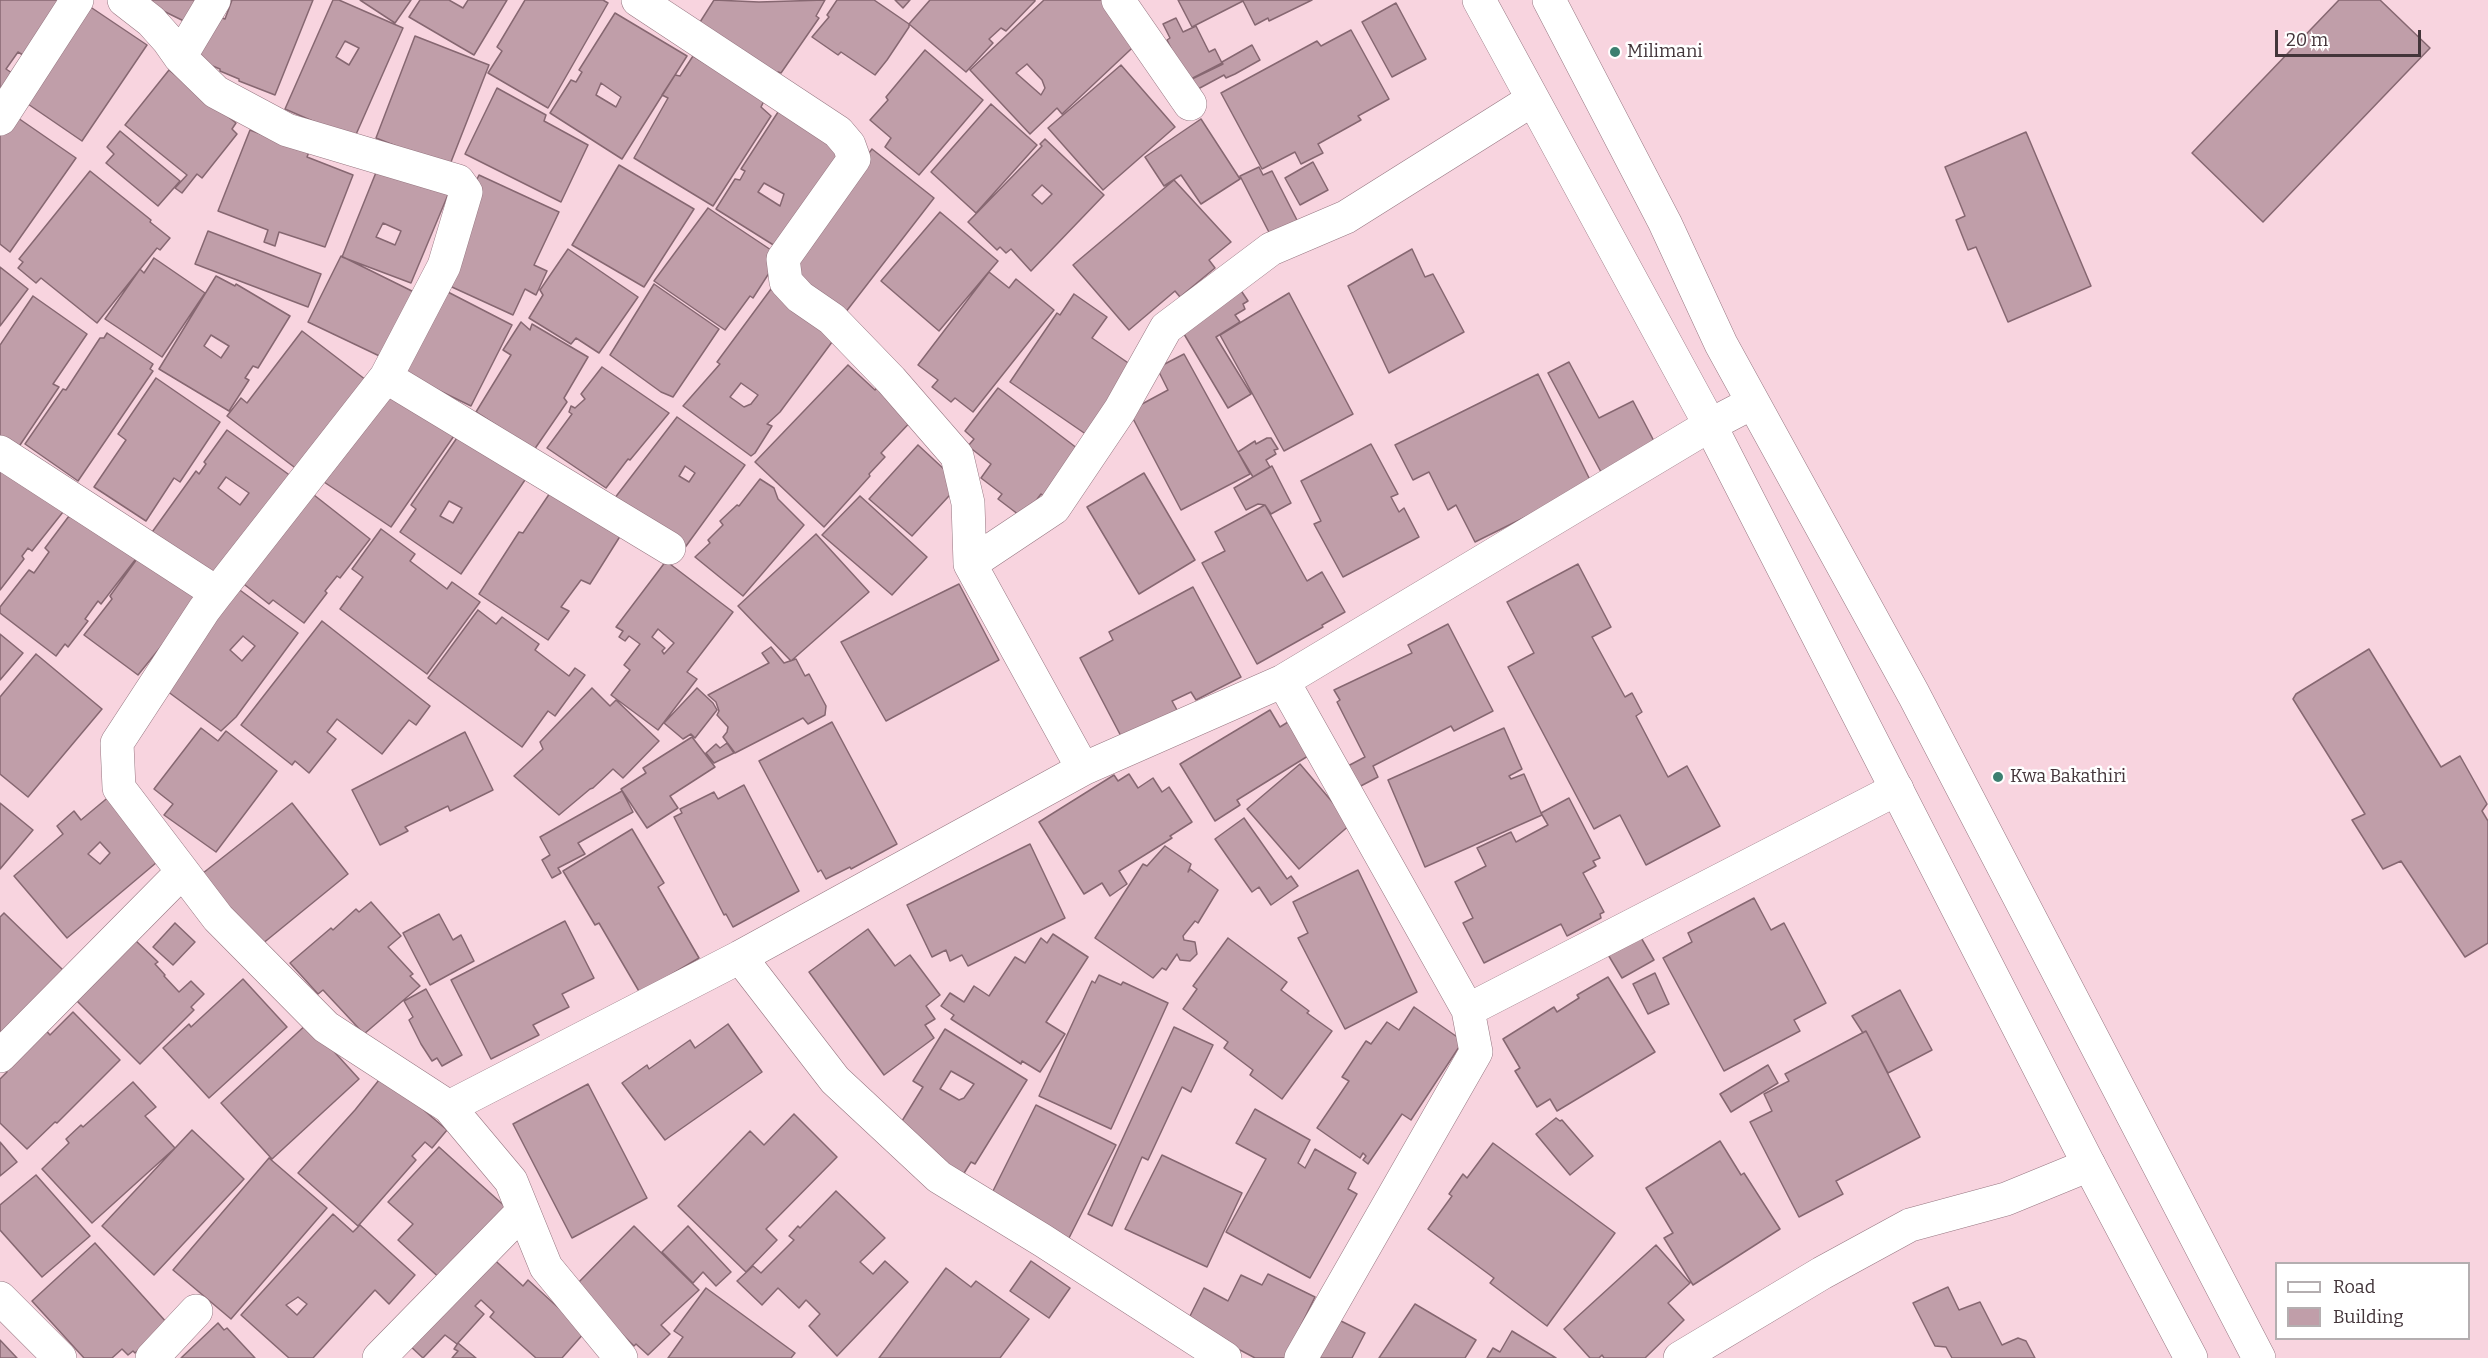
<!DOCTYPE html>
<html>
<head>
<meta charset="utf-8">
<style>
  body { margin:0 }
  #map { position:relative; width:2488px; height:1358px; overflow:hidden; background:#f8d4df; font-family:Bitter,serif }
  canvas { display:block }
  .legend { position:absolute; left:2275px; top:1262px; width:195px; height:78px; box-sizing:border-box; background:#fff; border:2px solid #b4aeb0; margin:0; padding:8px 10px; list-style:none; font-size:18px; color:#43353a }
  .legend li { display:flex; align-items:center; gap:12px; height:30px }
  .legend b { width:30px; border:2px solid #b4aeb0 }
  .scale { position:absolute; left:2275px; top:30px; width:146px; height:27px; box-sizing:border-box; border:3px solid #43353a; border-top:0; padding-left:8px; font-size:18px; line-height:21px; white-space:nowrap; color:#43353a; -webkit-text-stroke:4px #fff; paint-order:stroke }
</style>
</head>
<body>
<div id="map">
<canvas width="2488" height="1358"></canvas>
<ul class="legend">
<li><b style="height:8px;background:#fff"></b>Road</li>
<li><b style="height:16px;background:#c09ea9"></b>Building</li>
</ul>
<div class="scale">20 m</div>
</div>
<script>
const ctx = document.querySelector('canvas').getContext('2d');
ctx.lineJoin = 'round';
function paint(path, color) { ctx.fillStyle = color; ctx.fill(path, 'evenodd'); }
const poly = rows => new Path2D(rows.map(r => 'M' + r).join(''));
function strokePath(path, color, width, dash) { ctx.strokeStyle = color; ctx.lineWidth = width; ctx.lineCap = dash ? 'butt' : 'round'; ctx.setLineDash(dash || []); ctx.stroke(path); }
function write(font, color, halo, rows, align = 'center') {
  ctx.font = font + ' Bitter,serif'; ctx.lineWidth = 5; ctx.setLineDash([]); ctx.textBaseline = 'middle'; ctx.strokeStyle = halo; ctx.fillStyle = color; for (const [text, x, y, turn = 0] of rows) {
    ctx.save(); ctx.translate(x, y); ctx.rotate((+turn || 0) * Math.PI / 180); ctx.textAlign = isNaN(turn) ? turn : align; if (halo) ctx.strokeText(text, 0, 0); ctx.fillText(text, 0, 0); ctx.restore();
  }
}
const building = poly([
  [0,0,72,0,31,60,18,52,6,69,18,77,0,102,0,0],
  [141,0,207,0,194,26,141,0],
  [232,0,313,0,275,95,239,81,239,79,220,71,220,69,193,58,210,14,225,19,232,0],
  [333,0,339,0,403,28,354,139,285,109,333,0],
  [345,41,359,48,349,65,336,57,345,41],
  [360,0,411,0,395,23,360,0],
  [420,0,449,0,463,8,468,0,507,0,474,55,409,17,420,0],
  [525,0,603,0,608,3,548,108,488,73,502,51,497,47,525,0],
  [714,0,759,2,825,0,816,16,819,18,781,73,778,72,772,79,695,30,714,0],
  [837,0,874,0,909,24,909,27,887,60,875,75,841,52,838,55,812,37,829,17,827,15,837,0],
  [895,0,910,0,903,8,895,0],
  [930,0,1035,0,1035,1,1006,31,1001,28,989,39,993,43,966,72,909,24,930,0],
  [1044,0,1113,0,1146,35,1062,114,1057,108,1030,134,970,70,1044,0],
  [1027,64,1042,80,1045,88,1041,95,1016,73,1027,64],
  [1178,0,1312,0,1269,21,1268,18,1255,25,1243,1,1192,27,1178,0],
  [2339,0,2380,0,2430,48,2263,222,2192,153,2339,0],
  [83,2,147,45,82,141,25,102,83,2],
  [1396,3,1426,59,1392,77,1362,22,1396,3],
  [615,13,687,56,622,159,550,113,571,80,576,82,582,72,579,70,615,13],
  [601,83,621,97,616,107,596,95,601,83],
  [1176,18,1183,32,1196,26,1209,52,1215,49,1222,63,1187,81,1167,40,1170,38,1163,24,1176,18],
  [1351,30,1389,99,1358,116,1361,120,1318,144,1323,153,1301,164,1295,152,1262,169,1221,93,1317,41,1321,46,1351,30],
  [415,36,489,65,449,167,376,138,415,36],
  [1252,45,1260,60,1235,74,1226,78,1224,75,1198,89,1192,79,1223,64,1222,62,1252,45],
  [925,50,983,100,919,175,885,147,891,138,870,120,888,100,886,97,925,50],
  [693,56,765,99,761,107,771,116,713,206,634,158,668,98,662,95,675,75,680,76,693,56],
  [1121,65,1175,127,1103,190,1048,128,1121,65],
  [169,70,236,123,232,129,237,134,202,178,197,174,182,193,175,188,187,175,125,125,169,70],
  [497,88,546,115,544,121,588,145,561,202,465,154,497,88],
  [991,104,1037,145,976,213,931,172,991,104],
  [780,109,846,151,783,251,716,209,735,179,740,180,745,171,741,169,780,109],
  [764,183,784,194,780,206,758,192,764,183],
  [18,118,76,158,10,252,0,244,0,130,18,118],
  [1201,119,1240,179,1201,204,1181,175,1164,186,1145,157,1201,119],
  [250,130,309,152,307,157,353,175,325,247,279,232,275,246,264,242,268,230,218,211,250,130],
  [120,131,180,181,158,206,106,163,114,154,107,147,120,131],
  [2026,132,2091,286,2008,322,1976,247,1968,250,1956,220,1965,216,1945,167,2026,132],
  [1045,139,1104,195,1031,271,1011,249,1006,253,1000,247,997,250,968,222,1042,146,1040,144,1045,139],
  [1042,185,1052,194,1042,204,1032,195,1042,185],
  [872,149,934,198,845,313,787,267,835,198,872,149],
  [1313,162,1328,190,1300,205,1285,178,1313,162],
  [379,165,450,190,411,283,342,257,379,165],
  [383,223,401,231,395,245,376,237,383,223],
  [619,165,694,209,644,287,572,245,619,165],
  [1259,167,1263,175,1272,171,1301,228,1274,242,1240,176,1259,167],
  [90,171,151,220,150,222,170,238,160,250,157,248,97,323,41,278,36,283,18,268,23,262,19,259,90,171],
  [479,175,559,212,534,265,547,271,536,295,525,289,513,315,441,282,463,208,479,175],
  [1174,180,1231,242,1209,260,1215,268,1180,297,1175,291,1129,330,1073,265,1174,180],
  [708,208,780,256,753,298,750,296,725,330,654,281,708,208],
  [940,212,998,261,939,331,881,281,940,212],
  [208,231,321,274,308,307,195,264,208,231],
  [568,249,638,297,599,353,576,338,571,344,529,318,543,295,540,290,568,249],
  [1412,249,1425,277,1433,274,1464,332,1389,373,1348,286,1412,249],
  [341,256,424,297,392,362,308,322,341,256],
  [154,258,205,293,162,357,105,319,140,269,144,273,154,258],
  [0,267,28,289,0,326,0,267],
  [989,272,1009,288,1016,279,1054,310,973,412,955,398,951,402,932,387,938,380,918,365,989,272],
  [216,276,235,286,236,284,290,316,258,368,253,366,245,378,249,380,229,411,159,369,216,276],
  [211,335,229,346,221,358,204,346,211,335],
  [654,284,719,329,673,397,661,392,610,355,654,284],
  [1238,286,1248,301,1243,304,1245,309,1235,315,1240,322,1216,337,1251,394,1228,408,1181,329,1238,286],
  [771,289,835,338,780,412,767,424,772,426,755,453,751,456,683,406,720,364,717,362,771,289],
  [741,383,758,395,751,404,744,407,730,397,741,383],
  [444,290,512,325,471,406,403,373,444,290],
  [1289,293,1353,414,1284,451,1220,335,1289,293],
  [1074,294,1107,317,1092,338,1137,369,1090,437,1010,382,1057,313,1060,315,1074,294],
  [33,296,87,334,53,384,59,387,16,451,0,440,0,345,33,296],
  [521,322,530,330,532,324,588,357,564,398,567,402,534,450,476,412,511,355,503,350,521,322],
  [302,331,366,380,298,470,227,416,241,398,247,403,302,331],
  [107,333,153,364,150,369,153,371,78,481,25,444,63,389,66,390,100,338,104,338,107,333],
  [1184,354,1250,474,1181,510,1129,411,1168,390,1157,368,1184,354],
  [1569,362,1599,418,1633,401,1655,443,1601,472,1548,373,1569,362],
  [848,365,875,390,882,382,917,415,881,453,885,457,869,474,870,476,824,527,755,462,848,365],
  [602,367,669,413,630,460,628,459,606,488,547,448,572,414,569,412,571,406,575,408,585,399,581,394,602,367],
  [1538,374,1592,484,1475,542,1456,505,1448,510,1429,472,1413,480,1395,445,1538,374],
  [156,378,220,422,180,482,174,478,146,521,94,487,126,440,118,434,156,378],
  [998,388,1086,455,1050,502,1041,494,1023,518,998,499,1002,494,981,478,991,464,968,446,974,439,965,431,998,388],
  [394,391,456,433,391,527,324,482,394,391],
  [677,417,745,465,681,553,611,503,677,417],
  [685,466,695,473,689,482,679,476,685,466],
  [227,430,295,479,220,585,150,535,196,471,199,474,206,464,204,462,227,430],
  [226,477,249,493,240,505,218,488,226,477],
  [461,432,527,477,461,574,400,532,416,509,411,505,461,432],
  [449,501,462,508,453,523,440,516,449,501],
  [1267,438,1271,438,1278,449,1274,450,1276,454,1266,460,1270,467,1253,477,1238,452,1255,441,1256,444,1267,438],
  [1371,444,1398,494,1391,497,1399,512,1404,508,1419,537,1343,577,1314,524,1321,521,1301,481,1371,444],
  [918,445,960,484,912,536,869,499,918,445],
  [0,464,63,512,32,551,28,548,22,556,24,559,0,590,0,464],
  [1272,466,1291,503,1271,514,1265,505,1258,504,1246,510,1234,488,1272,466],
  [1144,473,1195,560,1139,594,1087,507,1144,473],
  [760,479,774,488,778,499,804,525,743,596,695,557,710,543,708,540,723,525,720,521,737,505,739,506,760,479],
  [556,484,624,530,590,584,581,580,561,607,569,611,548,640,479,594,519,532,523,533,556,484],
  [314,495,370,539,340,578,337,576,325,591,327,593,304,623,273,600,269,604,240,581,314,495],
  [860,496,927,557,892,595,822,535,860,496],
  [1265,505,1307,581,1322,572,1345,612,1322,625,1323,627,1257,664,1202,563,1225,551,1215,532,1265,505],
  [69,516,142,551,101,604,98,601,85,619,88,621,68,647,65,644,56,656,0,613,0,607,29,570,34,573,49,552,45,548,69,516],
  [381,529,415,554,410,561,447,589,452,582,480,602,427,674,340,609,363,577,352,569,381,529],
  [816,534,869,592,791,661,738,606,816,534],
  [142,552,201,597,138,675,84,635,112,599,110,596,142,552],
  [666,561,733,612,687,672,697,679,658,730,611,695,630,670,624,665,640,644,629,636,625,641,619,637,623,631,616,627,666,561],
  [658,629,674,643,664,654,662,651,665,648,652,637,658,629],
  [1578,564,1611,627,1592,637,1625,697,1632,693,1642,712,1636,716,1668,777,1687,766,1720,826,1646,865,1620,815,1594,829,1508,667,1534,653,1507,602,1578,564],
  [959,584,999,660,886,721,841,642,959,584],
  [233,585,298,633,236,717,221,731,167,691,233,585],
  [243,636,255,646,242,661,230,650,243,636],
  [1193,587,1241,677,1196,700,1191,692,1172,701,1177,710,1123,740,1080,658,1113,640,1109,632,1193,587],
  [478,610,496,624,502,617,539,644,535,650,569,676,575,668,585,675,555,716,548,711,522,747,428,678,478,610],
  [322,621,430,706,416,725,409,720,382,754,337,719,327,732,336,739,309,773,295,761,292,765,241,725,322,621],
  [1448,624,1493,711,1454,731,1451,726,1373,766,1378,777,1355,789,1344,768,1365,757,1337,702,1340,700,1334,690,1412,653,1408,645,1448,624],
  [0,634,23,653,0,680,0,634],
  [771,647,784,663,796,659,805,676,809,674,826,706,825,715,808,724,803,718,735,753,723,737,727,732,728,727,717,715,719,711,716,702,708,695,769,663,762,653,771,647],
  [2369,649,2441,767,2460,756,2487,804,2482,811,2488,821,2488,943,2465,957,2401,861,2383,869,2352,820,2365,814,2293,699,2296,694,2369,649],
  [36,654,102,709,28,797,0,774,0,697,36,654],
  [592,688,610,706,616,700,659,741,623,778,613,769,593,788,590,789,559,815,514,776,543,749,540,742,592,688],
  [697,688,713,703,717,710,695,738,691,734,683,739,664,723,697,688],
  [1270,710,1280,727,1288,722,1308,756,1237,800,1240,805,1215,821,1180,764,1270,710],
  [832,722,897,844,851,869,850,867,826,879,821,870,818,872,759,761,832,722],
  [201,728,218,741,226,731,277,771,216,852,164,815,173,804,154,789,201,728],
  [1504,728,1522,769,1509,776,1511,779,1524,774,1542,815,1425,867,1388,780,1504,728],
  [465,732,493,790,450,811,448,806,405,827,408,831,380,845,352,790,465,732],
  [692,737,715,767,670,796,678,808,647,828,621,789,646,773,643,768,692,737],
  [727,743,734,753,714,763,706,753,716,744,720,748,727,743],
  [1300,764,1351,824,1299,869,1247,809,1300,764],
  [1129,774,1138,788,1153,778,1162,792,1169,787,1192,822,1170,836,1172,838,1119,871,1127,884,1110,896,1102,883,1084,894,1039,822,1114,775,1118,781,1129,774],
  [744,785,799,891,733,927,726,914,724,915,674,817,682,813,680,809,714,792,718,799,744,785],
  [622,791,633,812,578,843,585,854,558,868,561,873,552,878,542,860,550,855,540,837,622,791],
  [111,795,163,857,67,938,14,876,63,834,57,826,74,811,81,820,111,795],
  [100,842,110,853,100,864,88,854,100,842],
  [1569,798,1600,858,1593,861,1596,866,1583,873,1604,912,1600,914,1601,918,1567,936,1561,924,1484,963,1463,923,1473,918,1455,882,1486,866,1477,848,1511,832,1516,842,1548,825,1541,813,1569,798],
  [0,803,33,830,0,869,0,803],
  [292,803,348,874,256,949,198,877,292,803],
  [1244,818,1287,879,1291,876,1298,886,1271,905,1259,887,1252,892,1215,839,1244,818],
  [632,829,664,883,658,887,699,958,640,993,599,923,595,925,563,871,632,829],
  [1030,844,1065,918,968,966,962,955,950,961,946,950,932,957,907,905,1030,844],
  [1165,846,1191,864,1188,872,1190,869,1218,890,1198,923,1195,921,1183,936,1184,940,1195,942,1197,954,1190,961,1180,960,1177,954,1166,970,1162,968,1153,978,1095,938,1143,864,1147,866,1165,846],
  [1358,870,1417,992,1345,1029,1298,938,1308,933,1293,902,1358,870],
  [1754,898,1771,930,1784,923,1826,1003,1794,1020,1800,1031,1724,1071,1663,958,1692,942,1688,933,1754,898],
  [371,902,401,936,388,947,413,974,410,976,420,986,364,1034,323,990,318,994,290,963,331,928,333,930,356,909,359,912,371,902],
  [4,913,63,970,0,1043,0,917,4,913],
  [439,914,453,940,461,935,474,961,430,985,403,933,439,914],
  [565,921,594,978,562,994,569,1007,533,1025,539,1035,491,1059,451,980,565,921],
  [175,923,195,942,173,965,153,947,175,923],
  [868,929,895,966,910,955,940,995,926,1006,935,1019,925,1025,934,1038,884,1075,809,972,868,929],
  [1636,929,1654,960,1622,978,1604,948,1636,929],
  [1053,934,1088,957,1046,1022,1065,1034,1040,1072,1022,1061,1021,1064,951,1019,954,1015,941,1006,950,993,964,1002,974,986,989,996,1015,957,1025,963,1041,938,1047,943,1053,934],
  [1228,938,1287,982,1281,990,1309,1011,1307,1013,1332,1031,1282,1099,1250,1075,1253,1070,1224,1048,1228,1042,1183,1009,1197,989,1193,986,1228,938],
  [134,939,158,962,155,964,165,975,164,976,179,992,191,981,204,994,191,1007,194,1010,140,1064,74,998,134,939],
  [1655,973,1669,1004,1648,1014,1633,984,1655,973],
  [1099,975,1121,985,1123,982,1168,1003,1111,1129,1039,1096,1092,981,1095,983,1099,975],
  [1608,977,1655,1052,1557,1111,1550,1099,1537,1107,1515,1071,1520,1068,1503,1039,1554,1007,1557,1012,1579,998,1577,995,1608,977],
  [243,979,287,1027,209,1098,163,1048,189,1024,191,1027,243,979],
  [426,989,462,1055,442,1066,437,1058,432,1061,421,1044,409,1020,413,1017,404,1001,426,989],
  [1900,990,1932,1050,1888,1073,1866,1031,1863,1033,1852,1016,1900,990],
  [1414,1007,1463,1041,1411,1120,1402,1114,1368,1164,1363,1160,1366,1156,1363,1153,1360,1158,1317,1128,1349,1081,1342,1077,1366,1041,1371,1044,1387,1022,1399,1030,1414,1007],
  [73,1012,120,1060,57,1123,55,1122,27,1149,0,1123,0,1079,7,1072,3,1066,43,1027,50,1035,73,1012],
  [308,1023,359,1079,272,1159,221,1103,308,1023],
  [728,1024,762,1072,665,1140,622,1083,647,1065,649,1069,690,1040,695,1048,728,1024],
  [1174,1027,1213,1045,1191,1092,1182,1087,1148,1160,1142,1157,1112,1226,1088,1214,1174,1027],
  [945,1029,1027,1080,975,1164,971,1162,961,1178,902,1121,923,1087,913,1081,945,1029],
  [951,1071,974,1084,964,1098,959,1100,940,1089,951,1071],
  [1866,1031,1920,1137,1836,1181,1843,1194,1799,1217,1750,1122,1772,1111,1764,1094,1789,1081,1785,1074,1866,1031],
  [1768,1065,1778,1083,1731,1112,1720,1094,1768,1065],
  [383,1075,447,1130,432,1148,425,1142,412,1156,416,1160,358,1226,298,1173,355,1110,383,1075],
  [133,1082,156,1107,145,1116,175,1148,92,1223,42,1169,69,1143,66,1139,81,1125,83,1127,133,1082],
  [588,1084,647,1198,572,1238,513,1124,588,1084],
  [1036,1105,1116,1145,1068,1240,988,1201,1036,1105],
  [1255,1109,1310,1140,1298,1163,1305,1168,1315,1149,1356,1173,1348,1189,1357,1194,1310,1278,1226,1232,1266,1159,1236,1143,1255,1109],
  [794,1114,837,1157,766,1229,777,1240,746,1272,678,1206,750,1131,764,1145,794,1114],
  [1556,1118,1560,1121,1562,1120,1593,1156,1570,1175,1536,1134,1556,1118],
  [192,1130,244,1179,154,1275,102,1226,192,1130],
  [1720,1141,1741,1175,1744,1173,1780,1229,1693,1285,1664,1238,1673,1233,1646,1188,1720,1141],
  [0,1142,17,1162,0,1176,0,1142],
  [1493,1143,1615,1233,1547,1326,1490,1283,1494,1278,1428,1229,1452,1196,1449,1194,1463,1174,1467,1178,1493,1143],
  [439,1147,510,1211,444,1282,398,1240,413,1224,388,1202,439,1147],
  [1162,1155,1242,1193,1207,1267,1125,1229,1162,1155],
  [269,1158,327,1208,231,1319,173,1270,269,1158],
  [36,1175,90,1236,42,1277,0,1230,0,1205,36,1175],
  [836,1191,885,1238,860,1262,873,1274,885,1261,908,1282,837,1356,809,1326,820,1314,806,1300,799,1308,778,1288,762,1305,737,1281,753,1266,761,1273,794,1240,789,1236,798,1226,800,1228,836,1191],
  [333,1214,353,1232,360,1225,415,1275,389,1304,375,1290,313,1358,289,1358,241,1315,333,1214],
  [298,1297,307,1304,297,1315,286,1305,298,1297],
  [634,1226,699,1290,661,1325,670,1334,648,1355,636,1344,634,1346,574,1287,634,1226],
  [688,1226,731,1272,716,1286,703,1272,693,1283,662,1252,688,1226],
  [95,1243,168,1324,135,1353,133,1351,128,1355,122,1349,112,1358,84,1358,32,1301,95,1243],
  [1656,1245,1690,1283,1668,1303,1684,1320,1645,1358,1604,1358,1602,1355,1599,1358,1590,1358,1564,1329,1656,1245],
  [487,1253,523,1286,528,1280,585,1332,562,1358,536,1358,490,1317,494,1312,481,1300,475,1306,484,1314,457,1344,445,1335,423,1358,408,1344,487,1253],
  [1031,1261,1070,1288,1049,1318,1010,1291,1031,1261],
  [946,1268,971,1287,976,1281,1029,1319,1000,1358,879,1358,946,1268],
  [1268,1274,1315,1297,1285,1358,1255,1358,1187,1322,1204,1288,1228,1301,1241,1275,1262,1285,1268,1274],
  [1948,1287,1959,1310,1980,1302,2002,1345,2018,1338,2026,1341,2035,1358,1952,1358,1946,1347,1935,1346,1913,1303,1948,1287],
  [706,1288,795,1353,791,1358,668,1358,683,1337,674,1331,706,1288],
  [1415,1304,1476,1340,1465,1358,1379,1358,1415,1304],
  [1335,1318,1365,1333,1352,1358,1314,1358,1335,1318],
  [218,1323,224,1330,227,1328,255,1358,181,1358,218,1323],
  [1512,1331,1556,1358,1487,1358,1493,1348,1500,1352,1512,1331],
  [0,1340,17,1358,0,1358,0,1340],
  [458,1343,476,1358,452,1358,458,1351,454,1349,458,1343]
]);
paint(building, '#c09ea9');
strokePath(building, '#866771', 1.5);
const minor = poly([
  [124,0,151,21,168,40,180,57],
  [214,0,180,57,216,92,287,130,458,181,466,192,444,266,386,377,669,548],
  [638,0,838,132,849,145,854,159,783,259,786,282,800,297,832,319,891,380,957,456,968,503,970,564],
  [1118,0,1190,104],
  [0,119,77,0],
  [0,452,217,593,204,610,117,743,119,788,218,918,326,1027,449,1107,511,1181,546,1267,621,1358],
  [217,593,386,377],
  [1283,681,1468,1010,1476,1052,1301,1358],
  [1083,769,970,564,1054,508,1120,410,1166,328,1271,249,1346,217,1532,100],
  [740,957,835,1080,939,1177,1042,1240,1225,1358],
  [1468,1010,1897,789],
  [0,1056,182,872],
  [449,1107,740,957,1083,769,1283,681,1710,425,1752,403],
  [0,1298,60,1358],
  [152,1358,196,1311],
  [379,1358,523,1211],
  [1680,1358,1822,1273,1910,1225,2006,1199,2089,1165]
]);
const secondary = poly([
  [1479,0,1710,425,2089,1165,2191,1358],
  [1549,0,1665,223,1721,344,1914,695,2259,1358]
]);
strokePath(minor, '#967681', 34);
strokePath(secondary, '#967681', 34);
strokePath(minor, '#fff', 33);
strokePath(secondary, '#fff', 33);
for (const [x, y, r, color] of [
  [1615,52,6,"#3c7f70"],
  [1998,777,6,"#3c7f70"]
]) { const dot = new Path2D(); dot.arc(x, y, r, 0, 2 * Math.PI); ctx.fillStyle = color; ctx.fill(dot); strokePath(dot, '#fff', 2); }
write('18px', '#43353a', '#fff', [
  ["Milimani",1627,52],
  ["Kwa Bakathiri",2010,777]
], 'left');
</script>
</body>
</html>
